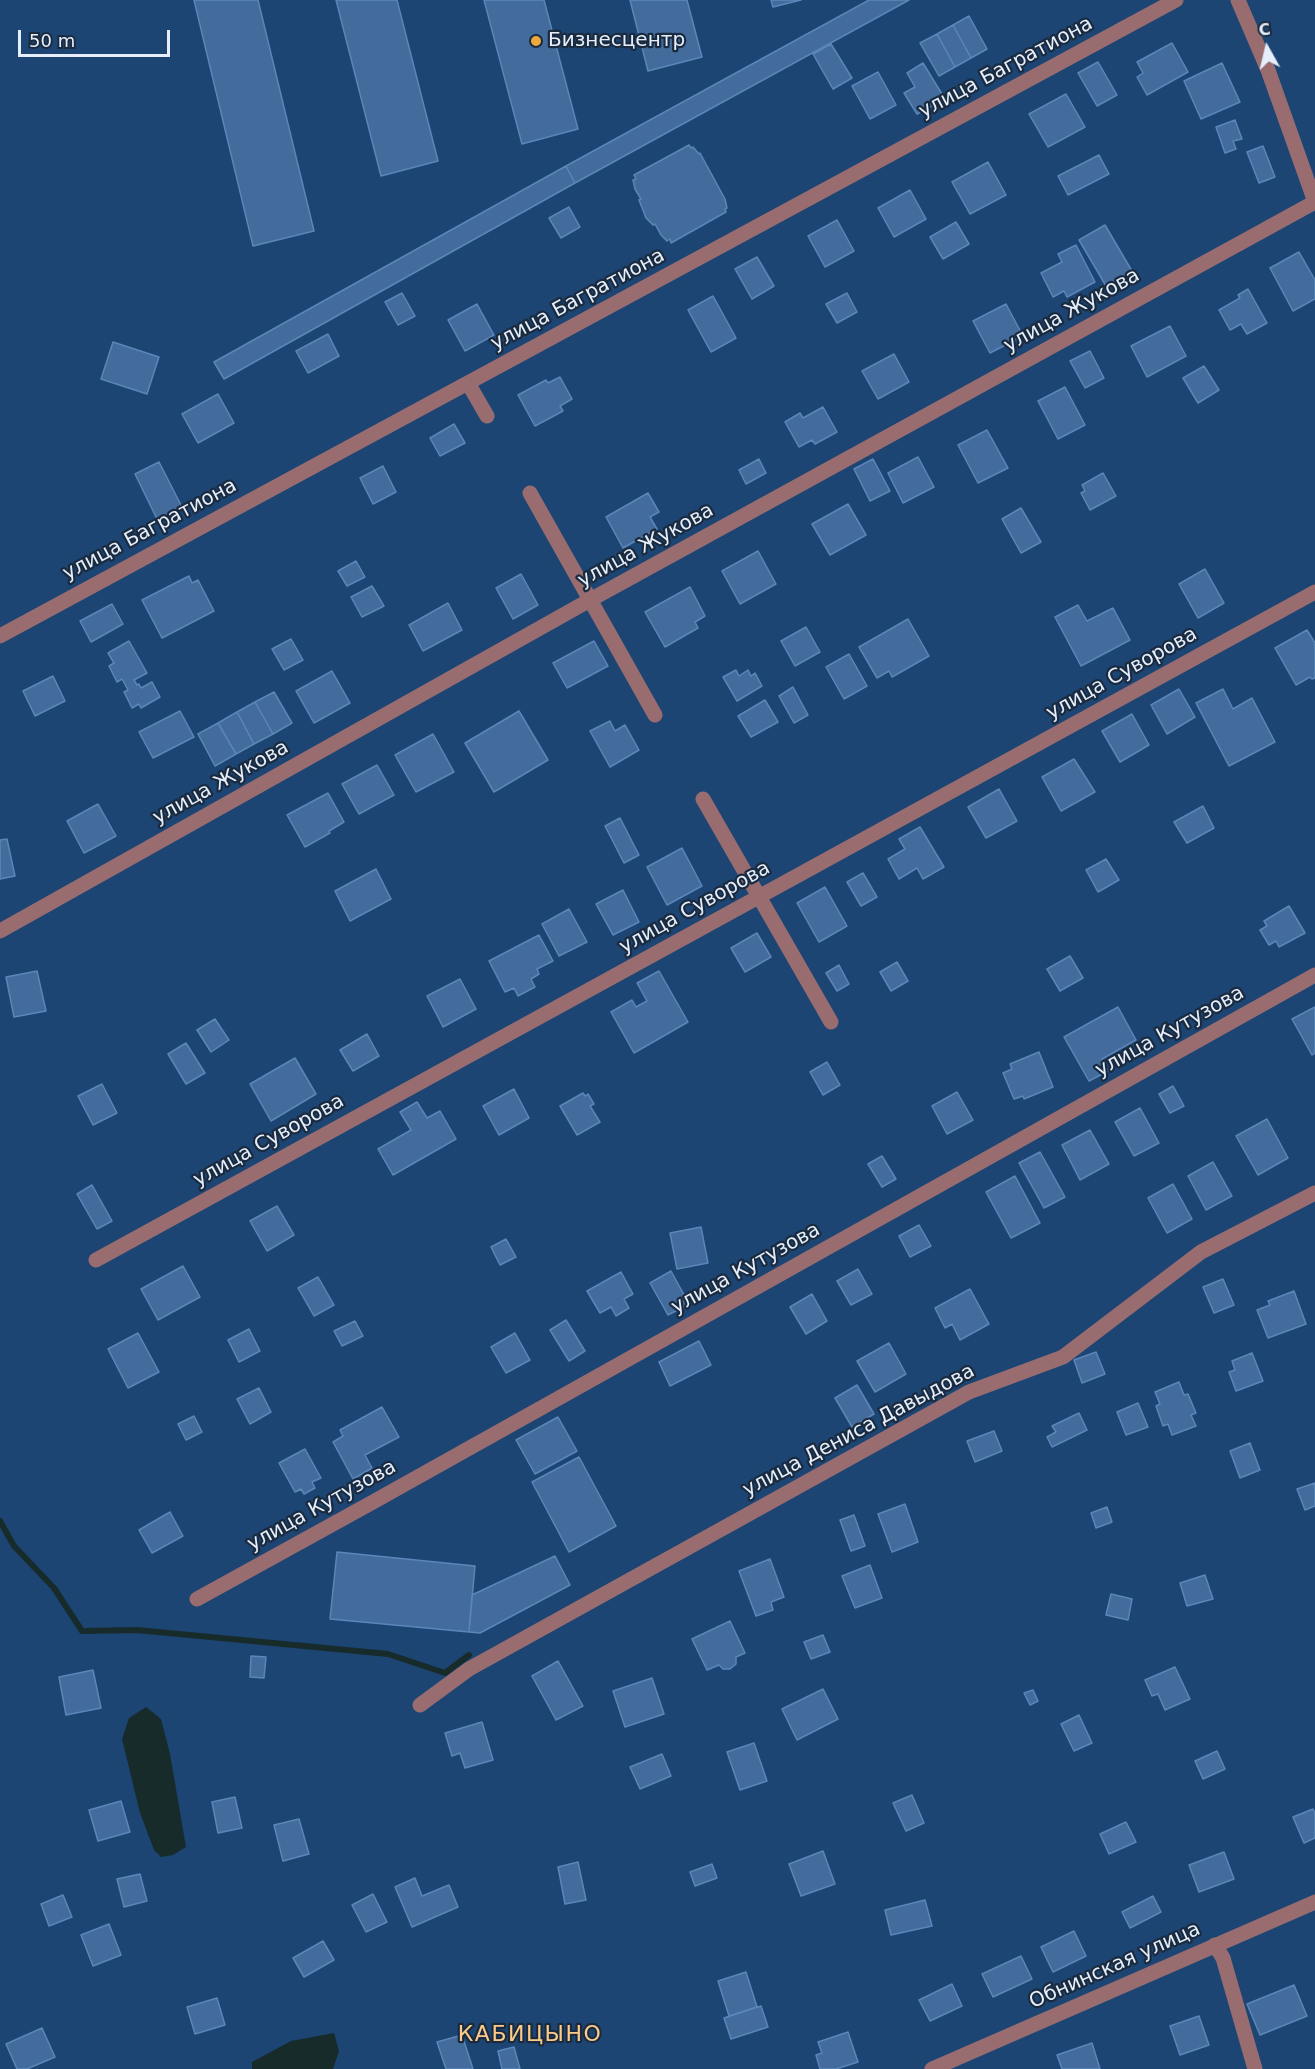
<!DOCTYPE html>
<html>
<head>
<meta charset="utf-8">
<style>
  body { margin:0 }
  #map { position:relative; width:1315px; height:2069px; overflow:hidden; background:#1d4573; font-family:"DejaVu Sans",sans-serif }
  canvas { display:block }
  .north { position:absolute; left:1237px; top:18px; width:60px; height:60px; -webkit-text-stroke:4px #1a2b40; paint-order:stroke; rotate:352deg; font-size:16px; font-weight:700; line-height:24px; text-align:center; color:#e5eefa }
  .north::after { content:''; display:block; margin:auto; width:21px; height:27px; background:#e5eefa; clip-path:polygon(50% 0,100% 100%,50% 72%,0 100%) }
  .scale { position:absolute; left:18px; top:30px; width:152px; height:27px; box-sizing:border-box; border:3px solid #e5eefa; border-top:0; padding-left:8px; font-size:18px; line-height:21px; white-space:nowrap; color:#e5eefa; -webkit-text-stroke:4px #1a2b40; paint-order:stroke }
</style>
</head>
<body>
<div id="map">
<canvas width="1315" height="2069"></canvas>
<div class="north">С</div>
<div class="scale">50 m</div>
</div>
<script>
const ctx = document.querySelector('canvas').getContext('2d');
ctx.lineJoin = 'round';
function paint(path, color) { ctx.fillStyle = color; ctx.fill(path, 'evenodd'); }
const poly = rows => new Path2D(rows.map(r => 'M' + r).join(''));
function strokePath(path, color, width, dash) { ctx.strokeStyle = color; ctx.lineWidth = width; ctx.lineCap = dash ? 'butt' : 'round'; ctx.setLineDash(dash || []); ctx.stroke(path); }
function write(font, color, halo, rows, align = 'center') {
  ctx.font = font + ' "DejaVu Sans",sans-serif'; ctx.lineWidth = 4.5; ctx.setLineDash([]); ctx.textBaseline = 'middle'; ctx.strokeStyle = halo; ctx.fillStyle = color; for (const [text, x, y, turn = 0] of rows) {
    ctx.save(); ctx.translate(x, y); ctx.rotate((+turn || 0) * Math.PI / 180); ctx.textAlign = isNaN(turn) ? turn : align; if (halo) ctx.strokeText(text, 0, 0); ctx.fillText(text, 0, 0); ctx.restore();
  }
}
paint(poly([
  [146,1707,161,1719,170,1754,186,1847,173,1855,161,1857,154,1850,140,1813,122,1739,129,1718],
  [334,2033,339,2051,333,2069,252,2069,252,2062,291,2041]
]), '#182b2b');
strokePath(poly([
  [0,1521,14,1546,54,1588,82,1631,137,1630,388,1654,445,1673,469,1655]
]), '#182b2b', 6);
const building = poly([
  [194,0,258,0,314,231,253,246,194,0],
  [336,0,397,0,438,161,381,176,336,0],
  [484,0,544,0,578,129,522,144,484,0],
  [630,0,687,0,702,57,648,71,630,0],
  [771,0,801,0,773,7,771,0],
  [869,0,909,0,575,183,566,166,869,0],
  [969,16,987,49,971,58,953,25,969,16],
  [953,25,971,58,955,67,937,34,953,25],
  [937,34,955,67,939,76,920,43,937,34],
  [1172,43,1188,72,1147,95,1137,77,1143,73,1137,62,1172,43],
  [831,44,852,78,833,89,813,54,831,44],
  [1098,62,1117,95,1097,106,1078,73,1098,62],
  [923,63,945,99,917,114,904,93,915,87,907,73,923,63],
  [1222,63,1240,102,1201,119,1184,81,1222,63],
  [878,72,896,105,870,119,852,86,878,72],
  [1066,94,1085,127,1048,147,1029,114,1066,94],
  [1235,120,1242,139,1233,141,1236,149,1225,153,1216,127,1235,120],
  [689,145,691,148,693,147,699,154,700,153,725,199,727,208,725,209,726,212,671,243,670,239,667,241,661,235,655,224,653,225,646,218,639,200,641,199,635,189,633,180,636,179,634,175,689,145],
  [1263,146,1275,177,1259,183,1247,152,1263,146],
  [1099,155,1109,174,1068,195,1058,176,1099,155],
  [988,162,1006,195,970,214,952,182,988,162],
  [566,166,575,183,224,379,214,362,566,166],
  [910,190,926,219,894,237,878,208,910,190],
  [569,207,580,227,561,238,549,218,569,207],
  [837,220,854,251,825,267,808,236,837,220],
  [956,222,969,244,943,259,930,237,956,222],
  [1105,225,1132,271,1106,286,1079,240,1105,225],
  [1076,245,1095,282,1067,297,1064,291,1053,297,1041,273,1062,262,1058,254,1076,245],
  [1299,252,1315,280,1315,299,1293,311,1270,268,1299,252],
  [757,257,774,286,752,299,735,269,757,257],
  [1248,289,1267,323,1247,334,1241,324,1230,330,1219,310,1240,298,1238,295,1248,289],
  [402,293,415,316,398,325,385,302,402,293],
  [847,293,857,312,837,323,826,304,847,293],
  [713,296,736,338,711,352,688,310,713,296],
  [477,304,494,335,465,351,448,320,477,304],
  [1006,304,1023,336,990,353,973,321,1006,304],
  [1170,326,1186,356,1147,377,1131,346,1170,326],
  [328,334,339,356,308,373,296,351,328,334],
  [113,342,159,357,147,394,101,379,113,342],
  [1090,351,1104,378,1085,388,1070,361,1090,351],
  [894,354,909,382,878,399,862,371,894,354],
  [1204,366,1219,390,1198,403,1183,378,1204,366],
  [560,377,572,399,560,406,563,411,535,426,518,395,546,380,548,383,560,377],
  [1065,387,1085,425,1058,439,1038,401,1065,387],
  [218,394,234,423,198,443,182,414,218,394],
  [823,407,837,432,815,444,812,440,799,447,785,422,800,413,803,418,823,407],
  [454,424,465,443,440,456,430,438,454,424],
  [987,430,1008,468,978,483,958,445,987,430],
  [918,457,934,487,903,503,888,473,918,457],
  [759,459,766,473,746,484,739,470,759,459],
  [873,459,890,491,870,501,854,469,873,459],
  [159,462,182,507,157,519,135,474,159,462],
  [383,466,396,492,373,504,360,478,383,466],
  [1103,473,1116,496,1090,510,1081,493,1085,491,1082,485,1103,473],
  [648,493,659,512,650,517,657,529,623,548,606,517,648,493],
  [848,504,866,535,830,555,812,524,848,504],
  [1021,508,1041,542,1021,553,1002,519,1021,508],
  [758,551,776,584,740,604,722,571,758,551],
  [356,561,365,577,347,586,338,571,356,561],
  [1205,569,1224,603,1198,618,1179,584,1205,569],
  [521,574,538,605,513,619,496,588,521,574],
  [189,576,192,583,198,580,214,611,162,638,142,600,189,576],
  [372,586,384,606,362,617,351,597,372,586],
  [690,587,705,616,695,622,698,628,665,647,645,612,690,587],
  [448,603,462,630,423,651,409,625,448,603],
  [112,604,123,624,91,642,80,621,112,604],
  [1078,605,1087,621,1113,608,1130,640,1081,666,1055,617,1078,605],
  [908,619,929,656,892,677,889,671,877,678,859,647,908,619],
  [806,627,820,652,795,666,781,641,806,627],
  [1307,630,1315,643,1315,678,1312,679,1310,677,1296,685,1275,648,1307,630],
  [291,639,303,660,284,670,272,649,291,639],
  [129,641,147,673,134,680,137,685,139,684,141,688,152,682,160,697,141,708,139,704,132,708,124,692,128,690,122,679,117,682,109,666,114,663,108,653,129,641],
  [594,641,608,666,567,688,553,663,594,641],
  [849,654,867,686,844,699,826,667,849,654],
  [736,670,739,676,748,670,751,676,755,673,762,686,737,701,723,677,736,670],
  [332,671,350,703,314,723,296,691,332,671],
  [53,676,65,701,35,716,23,691,53,676],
  [793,687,808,715,794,723,779,696,793,687],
  [1179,689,1195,717,1167,734,1151,705,1179,689],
  [1223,689,1233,709,1252,698,1275,742,1229,766,1196,703,1223,689],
  [274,692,292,723,273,734,255,702,274,692],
  [765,700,778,722,751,737,738,716,765,700],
  [255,702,273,734,254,744,237,712,255,702],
  [180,711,194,737,153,758,139,732,180,711],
  [519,711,548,760,494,792,465,743,519,711],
  [237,712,254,744,236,754,218,723,237,712],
  [1132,714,1149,745,1120,762,1102,731,1132,714],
  [610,721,615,731,625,725,639,750,610,767,590,731,610,721],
  [218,723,236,754,215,766,198,734,218,723],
  [433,734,454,772,416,792,395,755,433,734],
  [1074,759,1095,792,1061,811,1042,777,1074,759],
  [377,765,394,795,359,814,342,784,377,765],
  [999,789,1017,821,986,838,968,807,999,789],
  [328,793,344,822,329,831,330,833,305,847,287,815,328,793],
  [98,804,116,836,84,853,67,821,98,804],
  [1203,806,1214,828,1187,843,1174,822,1203,806],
  [620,818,639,855,624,863,605,826,620,818],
  [920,827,944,867,923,879,917,868,899,879,888,859,905,849,899,839,920,827],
  [7,839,15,876,0,879,0,840,7,839],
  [682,848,702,886,667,905,647,867,682,848],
  [1106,859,1119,880,1098,892,1086,870,1106,859],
  [376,869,391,899,350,921,335,891,376,869],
  [863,873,877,897,861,906,847,882,863,873],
  [825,887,847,926,819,942,797,903,825,887],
  [623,890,639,922,613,935,596,904,623,890],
  [1289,906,1305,933,1279,947,1276,941,1269,945,1260,930,1267,926,1264,921,1289,906],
  [569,909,587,942,559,956,542,924,569,909],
  [757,933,771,957,745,972,731,948,757,933],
  [539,935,553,961,537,969,539,974,531,979,535,987,518,996,514,988,505,992,489,961,539,935],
  [1070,956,1083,978,1060,991,1047,969,1070,956],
  [897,962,908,981,891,991,880,972,897,962],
  [839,965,849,984,837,991,826,973,839,965],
  [37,971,46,1011,14,1017,6,977,37,971],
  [659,971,688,1022,634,1053,611,1012,632,1000,636,1007,647,1001,637,983,659,971],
  [460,979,476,1009,443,1027,427,996,460,979],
  [1118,1007,1136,1040,1102,1059,1108,1071,1089,1081,1064,1037,1118,1007],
  [1315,1007,1315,1053,1312,1055,1292,1019,1315,1007],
  [215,1019,229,1040,211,1052,197,1030,215,1019],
  [367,1034,379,1056,353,1071,340,1050,367,1034],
  [186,1043,205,1073,186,1084,168,1054,186,1043],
  [1039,1052,1053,1087,1024,1099,1023,1096,1014,1099,1003,1073,1012,1069,1010,1064,1039,1052],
  [295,1058,316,1094,271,1121,250,1084,295,1058],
  [827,1062,840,1085,823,1095,810,1072,827,1062],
  [102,1084,117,1113,93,1125,78,1096,102,1084],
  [1173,1086,1184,1106,1170,1113,1159,1094,1173,1086],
  [514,1089,529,1118,499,1135,483,1106,514,1089],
  [957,1092,973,1120,947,1134,932,1106,957,1092],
  [583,1093,585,1096,588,1094,594,1104,590,1106,600,1122,577,1135,560,1106,583,1093],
  [417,1102,427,1118,440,1111,456,1139,393,1175,378,1149,411,1130,400,1112,417,1102],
  [1140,1108,1159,1143,1134,1156,1115,1122,1140,1108],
  [1267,1119,1288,1158,1258,1175,1236,1136,1267,1119],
  [1090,1130,1109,1164,1080,1180,1062,1145,1090,1130],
  [1040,1152,1065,1197,1044,1208,1019,1163,1040,1152],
  [882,1156,896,1179,882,1187,868,1164,882,1156],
  [1213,1162,1232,1196,1206,1210,1188,1176,1213,1162],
  [1015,1176,1040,1223,1011,1238,986,1192,1015,1176],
  [1173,1184,1192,1219,1167,1233,1148,1198,1173,1184],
  [92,1185,112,1221,97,1229,77,1194,92,1185],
  [277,1206,294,1235,267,1251,250,1221,277,1206],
  [919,1225,931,1246,910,1257,899,1236,919,1225],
  [701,1227,708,1263,677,1269,670,1233,701,1227],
  [506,1239,516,1257,500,1265,491,1247,506,1239],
  [183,1266,200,1297,158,1320,141,1289,183,1266],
  [858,1269,872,1294,851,1305,837,1281,858,1269],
  [671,1271,689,1304,668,1315,650,1283,671,1271],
  [621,1272,633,1294,624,1299,629,1308,616,1316,611,1307,600,1313,587,1291,621,1272],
  [318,1277,334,1305,314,1316,298,1288,318,1277],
  [1223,1279,1234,1305,1214,1313,1203,1287,1223,1279],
  [970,1289,989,1324,960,1340,952,1324,945,1328,935,1308,970,1289],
  [1294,1291,1306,1324,1268,1338,1257,1310,1270,1305,1268,1301,1294,1291],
  [812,1294,827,1321,806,1334,790,1307,812,1294],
  [566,1320,585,1351,569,1361,550,1330,566,1320],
  [355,1321,363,1336,342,1346,334,1331,355,1321],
  [249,1329,260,1351,239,1362,228,1340,249,1329],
  [138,1333,159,1372,128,1388,108,1349,138,1333],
  [515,1333,530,1360,506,1373,491,1347,515,1333],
  [699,1341,711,1365,670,1386,659,1362,699,1341],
  [889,1343,906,1374,875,1392,857,1361,889,1343],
  [1096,1352,1105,1374,1082,1383,1074,1360,1096,1352],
  [1252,1353,1263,1381,1236,1391,1229,1372,1235,1370,1232,1361,1252,1353],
  [1179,1382,1184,1395,1188,1394,1196,1413,1191,1415,1196,1426,1172,1435,1168,1424,1163,1426,1156,1406,1160,1404,1155,1392,1179,1382],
  [857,1385,874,1414,852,1427,835,1398,857,1385],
  [259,1388,271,1412,250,1424,237,1399,259,1388],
  [1138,1403,1148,1427,1126,1435,1117,1412,1138,1403],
  [382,1407,399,1437,365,1455,372,1468,353,1479,333,1442,343,1436,340,1430,382,1407],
  [1079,1413,1087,1430,1052,1447,1047,1437,1056,1432,1052,1426,1079,1413],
  [194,1416,202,1432,186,1440,178,1424,194,1416],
  [558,1417,577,1451,535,1474,516,1440,558,1417],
  [994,1431,1002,1451,975,1462,967,1441,994,1431],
  [1250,1443,1260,1470,1240,1478,1230,1451,1250,1443],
  [305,1449,321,1478,312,1482,315,1488,304,1494,301,1489,295,1492,279,1463,305,1449],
  [579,1457,616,1526,569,1552,532,1482,579,1457],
  [1315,1483,1315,1506,1305,1510,1297,1489,1315,1483],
  [905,1504,918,1542,892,1552,878,1514,905,1504],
  [1107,1507,1112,1522,1096,1528,1091,1513,1107,1507],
  [170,1512,183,1536,152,1553,139,1530,170,1512],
  [854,1515,865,1546,851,1551,840,1520,854,1515],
  [337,1552,475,1566,469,1632,330,1619,337,1552],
  [555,1556,570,1585,480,1633,469,1632,472,1595,555,1556],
  [770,1559,784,1597,771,1602,773,1610,756,1616,739,1571,770,1559],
  [870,1565,882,1598,855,1608,842,1576,870,1565],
  [1205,1575,1213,1599,1187,1606,1180,1583,1205,1575],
  [1111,1594,1132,1599,1128,1620,1106,1615,1111,1594],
  [730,1621,745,1653,736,1657,736,1664,730,1669,723,1669,719,1665,707,1670,692,1639,730,1621],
  [823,1635,830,1652,811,1659,804,1642,823,1635],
  [251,1656,266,1657,264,1678,250,1677,251,1656],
  [558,1661,583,1706,556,1720,532,1676,558,1661],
  [1175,1667,1190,1699,1165,1710,1158,1694,1152,1696,1145,1680,1175,1667],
  [93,1670,101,1708,66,1715,59,1677,93,1670],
  [652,1678,664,1714,625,1727,613,1691,652,1678],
  [823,1689,838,1719,797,1740,782,1709,823,1689],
  [1033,1690,1038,1701,1030,1705,1024,1693,1033,1690],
  [1079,1715,1092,1743,1074,1751,1061,1724,1079,1715],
  [482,1722,493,1760,465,1768,460,1753,452,1756,445,1733,482,1722],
  [754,1743,767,1781,740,1790,727,1752,754,1743],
  [1217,1751,1225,1769,1203,1779,1195,1761,1217,1751],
  [662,1754,671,1776,640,1789,630,1767,662,1754],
  [912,1795,924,1823,906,1831,893,1803,912,1795],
  [235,1797,242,1828,218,1833,212,1802,235,1797],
  [121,1801,130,1832,98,1841,89,1810,121,1801],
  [1313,1809,1315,1813,1315,1838,1304,1843,1293,1817,1313,1809],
  [299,1819,309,1854,283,1861,274,1825,299,1819],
  [1126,1822,1136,1842,1109,1854,1100,1834,1126,1822],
  [823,1851,835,1884,801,1896,789,1864,823,1851],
  [1224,1852,1234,1879,1199,1892,1189,1865,1224,1852],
  [578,1862,586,1900,565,1904,558,1867,578,1862],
  [712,1864,717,1878,695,1886,690,1872,712,1864],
  [140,1874,147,1901,124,1907,117,1879,140,1874],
  [415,1878,422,1896,449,1885,458,1907,412,1927,395,1887,415,1878],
  [373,1894,387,1922,366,1932,352,1905,373,1894],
  [63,1895,72,1917,49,1926,41,1904,63,1895],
  [1153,1896,1161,1912,1130,1928,1122,1912,1153,1896],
  [925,1900,932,1926,891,1935,885,1910,925,1900],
  [109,1924,121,1955,93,1966,81,1935,109,1924],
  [1074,1931,1086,1956,1053,1972,1041,1947,1074,1931],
  [323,1941,334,1960,304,1977,293,1958,323,1941],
  [1021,1956,1032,1979,993,1997,982,1974,1021,1956],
  [746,1972,757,2007,729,2016,718,1981,746,1972],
  [952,1984,962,2006,930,2021,919,2000,952,1984],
  [1294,1985,1307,2016,1260,2035,1247,2004,1294,1985],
  [217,1998,225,2025,195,2034,187,2007,217,1998],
  [761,2006,768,2027,731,2039,724,2018,761,2006],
  [1199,2016,1209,2045,1180,2055,1170,2026,1199,2016],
  [42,2028,55,2057,27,2069,17,2069,6,2044,42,2028],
  [848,2032,858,2062,836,2069,820,2069,816,2055,822,2053,818,2042,848,2032],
  [462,2035,473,2069,446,2069,437,2042,462,2035],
  [1092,2043,1100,2069,1062,2069,1057,2055,1092,2043],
  [514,2047,520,2069,502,2069,498,2051,514,2047]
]);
paint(building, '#436c9d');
strokePath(building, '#5c86b9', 1.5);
strokePath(poly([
  [1238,0,1268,70,1315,202],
  [468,383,487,416],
  [530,493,655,715],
  [0,636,1176,0],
  [703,799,831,1022],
  [0,931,590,600,1315,202],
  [96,1260,1315,592],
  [197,1599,373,1502,1315,975],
  [420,1705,469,1669,969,1392,1063,1357,1201,1252,1315,1193],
  [1215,1945,1223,1958,1255,2069]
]), '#996d70', 15);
strokePath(poly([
  [932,2069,1315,1902]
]), '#996d70', 15);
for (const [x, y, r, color] of [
  [536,41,6,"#eea83c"]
]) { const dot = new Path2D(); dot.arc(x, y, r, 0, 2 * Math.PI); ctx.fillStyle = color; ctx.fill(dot); strokePath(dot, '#1a2b40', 2); }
write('20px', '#e5eefa', '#1a2b40', [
  ["Бизнесцентр",548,41]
], 'left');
write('20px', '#e5eefa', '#1a2b40', [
  ["улица Багратиона",1006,68,-28],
  ["улица Багратиона",578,300,-28],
  ["улица Жукова",1072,311,-29],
  ["улица Багратиона",150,530,-28],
  ["улица Жукова",646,546,-29],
  ["улица Суворова",1122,674,-29],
  ["улица Жукова",221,783,-29],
  ["улица Суворова",695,908,-29],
  ["улица Кутузова",1170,1032,-29],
  ["улица Суворова",269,1141,-29],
  ["улица Кутузова",746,1269,-29],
  ["улица Дениса Давыдова",859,1431,-28],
  ["улица Кутузова",322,1506,-29],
  ["Обнинская улица",1115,1966,-24]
]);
ctx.letterSpacing = '1.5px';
write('22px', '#fccb89', '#1a2b40', [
  ["КАБИЦЫНО",530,2035]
]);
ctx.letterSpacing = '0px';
</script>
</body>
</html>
